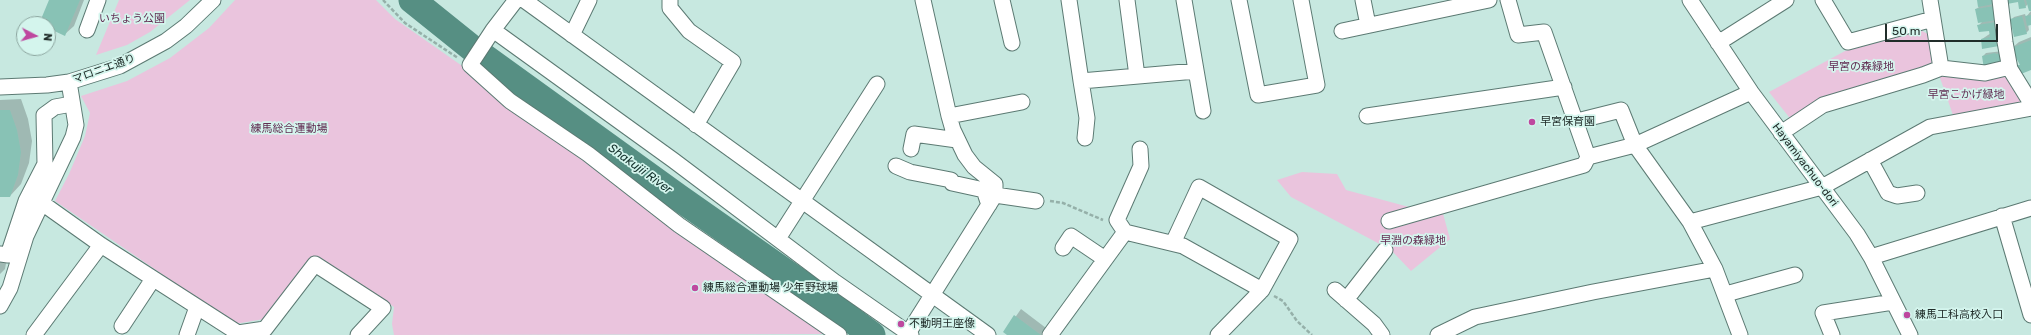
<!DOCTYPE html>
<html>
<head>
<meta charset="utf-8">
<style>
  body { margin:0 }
  #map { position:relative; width:2031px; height:335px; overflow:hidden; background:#c7e8e0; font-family:Rubik,sans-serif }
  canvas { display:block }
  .north { position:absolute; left:16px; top:16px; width:40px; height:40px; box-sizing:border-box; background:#d4f5ed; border:1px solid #8ca59f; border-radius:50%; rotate:96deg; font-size:11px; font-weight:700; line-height:16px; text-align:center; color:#212d2a }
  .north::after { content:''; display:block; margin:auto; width:14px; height:18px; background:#be489f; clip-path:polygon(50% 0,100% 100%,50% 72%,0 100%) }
  .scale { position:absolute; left:1885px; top:24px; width:113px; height:18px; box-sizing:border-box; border:2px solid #212d2a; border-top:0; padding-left:5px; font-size:12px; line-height:14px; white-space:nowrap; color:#212d2a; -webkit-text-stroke:3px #d4f5ed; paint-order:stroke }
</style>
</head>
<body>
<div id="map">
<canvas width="2031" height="335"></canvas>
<div class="north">N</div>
<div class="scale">50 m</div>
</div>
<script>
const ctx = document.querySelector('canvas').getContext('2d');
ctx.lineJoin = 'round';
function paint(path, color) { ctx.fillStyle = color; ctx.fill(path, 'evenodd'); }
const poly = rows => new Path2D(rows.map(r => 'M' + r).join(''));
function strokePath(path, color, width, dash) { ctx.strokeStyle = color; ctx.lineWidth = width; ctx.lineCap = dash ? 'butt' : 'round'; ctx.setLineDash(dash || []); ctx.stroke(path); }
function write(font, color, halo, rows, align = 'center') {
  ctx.font = font + ' Rubik,"Noto Sans JP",sans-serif'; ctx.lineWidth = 3.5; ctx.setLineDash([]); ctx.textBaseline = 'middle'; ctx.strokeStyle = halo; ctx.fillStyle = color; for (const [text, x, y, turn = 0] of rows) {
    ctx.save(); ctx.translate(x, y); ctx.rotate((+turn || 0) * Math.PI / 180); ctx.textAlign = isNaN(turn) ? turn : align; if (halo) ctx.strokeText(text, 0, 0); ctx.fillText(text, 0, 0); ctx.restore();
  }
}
paint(poly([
  [119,0,190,0,150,32,127,45,96,55],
  [235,0,376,0,395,19,468,70,824,334,394,335,392,324,394,307,317,256,264,319,235,324,55,201,69,174,85,136,90,113,81,96,127,81,170,58,209,28],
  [1922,31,1928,34,1932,63,1927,69,1794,118,1789,117,1769,92,1845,51],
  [2004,74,2012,79,2024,107,1954,118,1939,75],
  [1302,172,1337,174,1346,190,1409,207,1410,219,1442,210,1450,239,1411,271,1391,250,1291,197,1277,180]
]), '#eac4dd');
paint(poly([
  [50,0,84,0,74,26,65,34,48,27,48,24,40,24],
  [1978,0,1997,0,2005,39,1982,39,1991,33,1990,29,1979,25,1982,22,1976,9,1979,7],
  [2007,0,2031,0,2031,10,2028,4,2025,7,2018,1],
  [2031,11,2031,24,2028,24,2029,30,2026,33,2011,20,2014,17,2025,14,2026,17],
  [2031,37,2031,68,2019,66,2020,64,2012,48,2019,42],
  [2003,51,2005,59,1983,56,1986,53],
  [21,99,28,119,32,141,29,163,21,184,10,196,0,196,0,100],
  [0,257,7,258,5,269,0,274],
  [1021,309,1046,328,1041,335,1009,335,1005,332]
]), '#0003');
strokePath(poly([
  [412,0,473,49,678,197,825,300,872,335]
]), '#568f83', 27);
paint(poly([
  [49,0,80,0,65,36,48,28,48,24,39,24],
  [1977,0,1994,0,1994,4,1978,7],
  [2006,0,2024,0,2026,8,2019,9,2018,2,2007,4],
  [2026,0,2031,0,2031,11,2029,11],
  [1995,6,1997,20,1978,23,1975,9],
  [2031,15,2031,25,2027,26,2025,16],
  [2022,16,2027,34,2014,37,2010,19],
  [1996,22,1999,46,1982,49,1981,39,1990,37,1989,31,1979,32,1977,25],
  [2031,40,2031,70,2021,74,2017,65,2020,65,2011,48],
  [1995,53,1996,54,2001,53,2003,63,1984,69,1982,56],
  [0,110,10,110,17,130,21,152,18,175,10,197,0,197],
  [1014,315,1041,335,1007,335,1003,332]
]), '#88c2b5');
const minor = poly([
  [516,0,493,30,470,65,510,101,588,154,679,225,839,335],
  [524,0,988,335],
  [670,0,670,8,689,31,733,62,696,125],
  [1002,0,1012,43],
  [1069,0,1081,81,1196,71],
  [1127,0,1137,76],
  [1184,0,1203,111],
  [1239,0,1258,95,1317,85,1301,0],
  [1363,0,1368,25],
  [1690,0,1751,92,1857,234,1871,257,1910,335],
  [1823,0,1848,42,1933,19],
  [1930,0,1941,68,1985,73,2006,68,2010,69,2031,103],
  [2000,0,2005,42,2010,69],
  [87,30,98,0],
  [493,30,673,160,835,282,911,335],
  [1342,31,1489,0],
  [572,35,589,0],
  [1718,43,1786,0],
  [1081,81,1087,118,1085,138],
  [0,87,47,85,69,82,120,66,166,41,186,26,213,0],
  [949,116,1022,102],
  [1367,116,1564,87],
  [1577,121,1621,110,1635,145,1690,222,1715,269,1740,335],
  [1781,133,1823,105,1923,75,1941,68],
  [911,149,914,134,957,140],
  [1588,157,1635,145,1751,92],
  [1870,160,1888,193,1897,196,1917,193],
  [896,166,910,172,951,180,952,183,984,190,989,205],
  [995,195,1036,201],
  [42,203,101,245,238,333,265,329,315,264,383,308,358,335],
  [2002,216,2031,315],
  [1389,221,1584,165,1588,157,1544,32,1518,35,1508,0],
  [1690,222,1822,187,1930,127,2031,108],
  [1125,232,1117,220,1141,166,1140,149],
  [781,234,877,84],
  [1173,243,1199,187,1290,239,1262,290,1218,335],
  [1063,248,1071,236,1105,259],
  [0,254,8,255,26,201,45,164,44,115,55,107,72,104],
  [1871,257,2031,208],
  [1335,290,1374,324,1382,335],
  [1726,294,1795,275],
  [1346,300,1385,250],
  [0,306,10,288,26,236,73,137,76,125,69,82],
  [122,326,153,279],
  [34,335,101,245],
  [187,335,197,307],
  [907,335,995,195,995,184,974,167,965,155,953,130,949,116,923,0],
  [1050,335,1125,232,1183,246,1262,290],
  [1438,335,1475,317,1593,292,1715,269],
  [1832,335,1823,313,1893,302]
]);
strokePath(minor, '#5c7a73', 17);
strokePath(poly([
  [383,0,405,23,458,58],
  [1050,201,1063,203,1103,220],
  [1274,296,1283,301,1297,321,1312,335]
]), '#95b0a9', 2.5, [4, 2]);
strokePath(minor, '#fff', 15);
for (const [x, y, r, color] of [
  [1532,122,4,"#be489f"],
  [695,288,4,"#be489f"],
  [1907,315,4,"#be489f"],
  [901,324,4,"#be489f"]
]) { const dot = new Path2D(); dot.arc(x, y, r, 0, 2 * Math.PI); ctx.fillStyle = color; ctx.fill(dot); strokePath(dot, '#d4f5ed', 1.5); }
write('11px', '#622d53', '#d4f5ed', [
  ["いちょう公園",132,19],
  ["早宮の森緑地",1861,67],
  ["早宮こかげ緑地",1966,95],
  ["練馬総合運動場",289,129],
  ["早淵の森緑地",1413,241]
]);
write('11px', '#212d2a', '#d4f5ed', [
  ["マロニエ通り",104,69,-20],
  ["Hayamiyachuo-dori",1805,165,53]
]);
write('11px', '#212d2a', '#d4f5ed', [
  ["早宮保育園",1540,122],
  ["練馬総合運動場 少年野球場",703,288],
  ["練馬工科高校入口",1915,315],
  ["不動明王座像",909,324]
], 'left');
write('italic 12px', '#122f2a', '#d4f5ed', [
  ["Shakujii River",640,169,36]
]);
</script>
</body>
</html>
